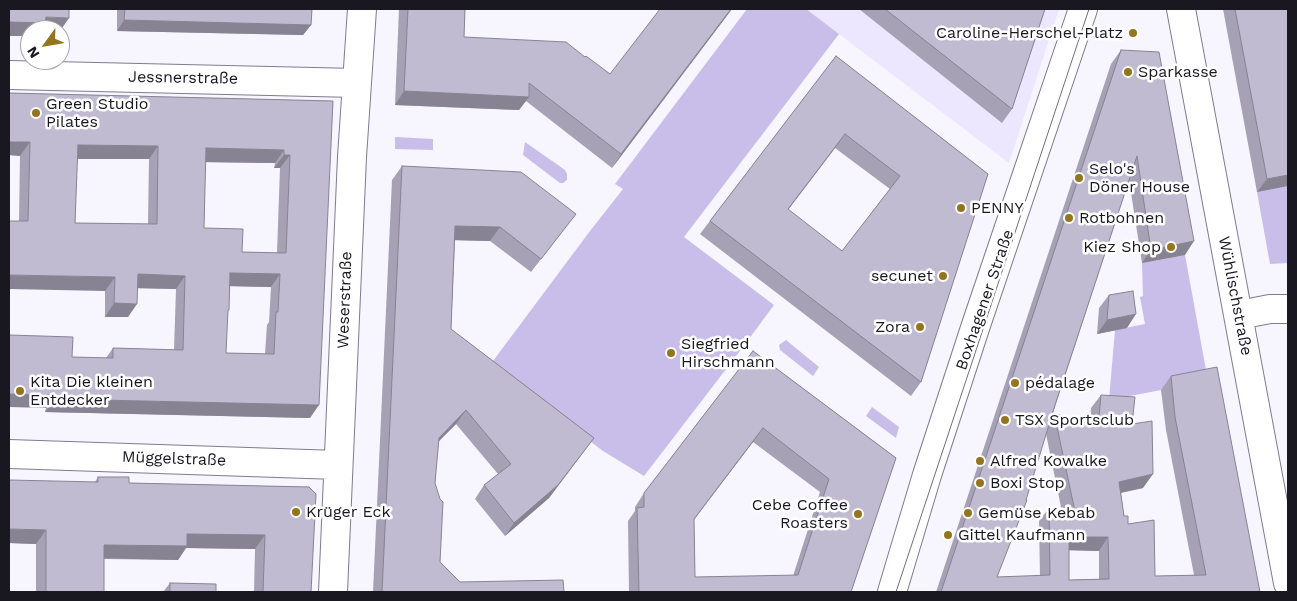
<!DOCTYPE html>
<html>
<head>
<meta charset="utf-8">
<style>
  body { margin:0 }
  #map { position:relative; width:1297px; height:601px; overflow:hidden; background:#f7f5fe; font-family:"Work Sans",sans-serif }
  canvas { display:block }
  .frame { position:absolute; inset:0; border:10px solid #19171f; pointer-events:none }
  .north { position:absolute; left:20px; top:20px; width:50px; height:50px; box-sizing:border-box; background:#fff; border:1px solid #a3a2a5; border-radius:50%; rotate:238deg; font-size:14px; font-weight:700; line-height:20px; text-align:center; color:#19171f }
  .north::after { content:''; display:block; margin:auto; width:18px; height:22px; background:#94741c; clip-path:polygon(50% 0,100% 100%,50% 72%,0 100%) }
</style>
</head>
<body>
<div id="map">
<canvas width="1297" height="601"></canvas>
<div class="frame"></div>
<div class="north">N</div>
</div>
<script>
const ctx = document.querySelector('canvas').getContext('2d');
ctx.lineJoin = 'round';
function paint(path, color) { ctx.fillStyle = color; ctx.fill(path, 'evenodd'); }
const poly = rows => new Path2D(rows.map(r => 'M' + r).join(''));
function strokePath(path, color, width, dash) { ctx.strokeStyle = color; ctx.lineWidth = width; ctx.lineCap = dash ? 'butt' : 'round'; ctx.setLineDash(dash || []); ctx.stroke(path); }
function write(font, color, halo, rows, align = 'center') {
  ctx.font = font + ' "Work Sans",sans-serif'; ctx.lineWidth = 5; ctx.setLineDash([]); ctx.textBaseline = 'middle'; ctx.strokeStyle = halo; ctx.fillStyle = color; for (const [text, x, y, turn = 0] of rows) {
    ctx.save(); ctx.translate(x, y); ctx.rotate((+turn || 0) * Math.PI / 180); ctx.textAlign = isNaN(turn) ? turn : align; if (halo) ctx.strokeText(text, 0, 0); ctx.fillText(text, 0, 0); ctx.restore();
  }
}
paint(poly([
  [806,9,1059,9,1009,163,839,34]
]), '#ece6fe');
paint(poly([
  [747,9,806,9,839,34,684,237,774,305,743,347,644,476,603,451,490,365,590,231,623,189,615,184],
  [395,137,433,139,433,150,395,149],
  [525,142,565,170,567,174,567,180,563,183,560,183,523,155],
  [1288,186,1288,263,1270,264,1257,192],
  [1185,255,1208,381,1109,400,1115,330,1145,324,1140,297,1143,296,1142,263],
  [786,340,819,367,813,376,780,350,779,345],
  [872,407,899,427,896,438,866,416]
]), '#c9bdea');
const minor = poly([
  [1181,9,1288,583],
  [9,75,357,83],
  [1239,315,1270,309,1288,309],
  [9,454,338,465],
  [333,592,352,157,362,9]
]);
const tertiary = poly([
  [892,592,927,475,976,325,1083,9]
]);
strokePath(minor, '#807b90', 30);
strokePath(tertiary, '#807b90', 30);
strokePath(minor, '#fff', 28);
strokePath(tertiary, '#fff', 28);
strokePath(poly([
  [896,592,1089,9]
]), '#706e77', 1);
paint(poly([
  [117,9,312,9,311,25,303,35,117,31],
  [399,9,465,9,464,37,585,57,610,74,732,9,612,168,526,101,519,110,395,105],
  [859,9,1045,9,1012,109,1002,123],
  [1223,9,1288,9,1288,186,1257,192],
  [1121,50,1185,255,1142,263,1129,180,1052,416,1054,413,1090,424,1091,408,1101,395,1132,424,1143,488,1121,493,1124,516,1155,576,1194,575,1166,430,1161,390,1171,376,1260,592,936,592,1111,64],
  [1046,434,1062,512,1049,508,1039,521,1040,576,997,577],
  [1069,550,1099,551,1099,579,1069,580],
  [836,56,988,174,921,382,911,396,700,234],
  [835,148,890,189,842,251,788,210],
  [9,93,333,101,310,418,45,412,46,408,72,357,106,358,113,348,174,350,176,289,138,288,128,317,105,317,105,291,19,221,20,156,9,155],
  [77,159,149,159,148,224,75,223],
  [205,162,275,163,274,168,280,168,277,253,242,252,204,228],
  [230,286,271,287,269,322,267,325,265,354,226,353,227,313],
  [402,166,576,214,531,272,490,241,455,240,451,329,594,438,549,498,505,536,475,499,484,485,498,474,456,424,438,442,435,483,440,562,460,582,564,592,373,592,392,180],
  [1109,295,1127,328,1097,334,1099,308],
  [753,351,896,458,851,592,629,592,628,521,635,511,635,507,644,493],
  [753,442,820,492,793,576,695,577,694,520],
  [98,477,129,483,309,487,311,592,254,592,255,549,186,548,178,560,104,559,104,592,36,592,36,544,9,543,95,482],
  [170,583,216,592,163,592]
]), '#a6a1b5');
paint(poly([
  [731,9,732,9,612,168,621,154],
  [46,17,69,18,60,31,30,30,30,36,9,36,9,22],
  [124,20,311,25,303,35,117,31],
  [404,91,529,97,519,110,395,105],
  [845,134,835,148,778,223,788,209],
  [9,142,30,142,20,156,9,155],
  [78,145,158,146,149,159,68,159],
  [206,148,284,150,275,163,196,162],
  [284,155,290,155,280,168,274,168],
  [1288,175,1288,186,1257,192,1267,179],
  [455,226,500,227,490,241,446,240],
  [1194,241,1185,255,1142,263,1151,250],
  [230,273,280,274,271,287,221,286],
  [138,274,185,276,176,289,129,288],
  [9,275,115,277,105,291,9,289],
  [114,303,137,304,128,317,105,317],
  [1136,314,1127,328,1097,334,1107,320],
  [9,394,55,395,46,408,9,407],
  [55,399,319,405,310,418,45,412],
  [466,410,456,424,429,451,439,438],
  [763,428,753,442,684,532,694,519],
  [594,438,549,498,505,536,514,523],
  [1153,474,1143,488,1109,495,1119,482],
  [9,529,46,530,36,544,9,543],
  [187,534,265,535,255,549,186,548,178,560,95,558,104,545],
  [1069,537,1108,537,1099,551,1059,550]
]), '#878393');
const building = poly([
  [9,9,69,9,69,18,46,17,45,23,9,22,9,9],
  [125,9,312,9,311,25,124,20,125,9],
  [408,9,465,9,464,37,566,42,585,57,586,56,610,74,660,9,731,9,621,154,529,83,529,97,404,91,408,9],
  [885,9,1045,9,1012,109,885,9],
  [1235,9,1288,9,1288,175,1267,179,1235,9],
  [1121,50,1159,52,1194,241,1151,250,1137,156,1055,405,1026,500,1027,500,997,577,1050,575,1049,508,1076,516,1054,413,1098,427,1101,395,1135,397,1132,424,1152,421,1153,474,1119,482,1124,516,1128,516,1128,524,1154,520,1155,576,1206,575,1175,417,1171,376,1217,367,1260,592,941,592,1121,50],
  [1069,537,1108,537,1109,579,1069,580,1069,537],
  [836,56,988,174,921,382,710,221,836,56],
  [845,134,900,176,842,251,788,209,845,134],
  [9,93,333,101,319,405,55,399,55,395,9,394,9,335,73,337,72,357,113,358,113,348,183,350,185,276,138,274,137,304,114,303,115,277,9,275,9,221,28,221,30,142,9,142,9,93],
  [78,145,158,146,157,224,75,223,78,145],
  [206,148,284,150,284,155,290,155,286,253,242,252,243,229,204,228,206,148],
  [230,273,280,274,278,312,276,312,274,354,226,353,228,310,229,310,230,273],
  [402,166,521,172,576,214,541,259,500,227,455,226,451,329,594,438,558,485,514,523,484,485,511,464,466,410,439,438,435,483,440,499,443,502,440,562,460,582,563,580,564,592,382,592,402,166],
  [1133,291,1136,314,1107,320,1109,295,1133,291],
  [753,351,896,458,851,592,639,592,637,508,644,507,644,493,753,351],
  [763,428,829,479,798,575,695,577,694,519,763,428],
  [98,477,129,477,129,483,309,487,316,494,311,592,263,592,265,535,187,534,187,546,104,545,104,592,46,592,46,530,9,529,9,480,98,482,98,477],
  [170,583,216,584,216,592,170,592,170,583]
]);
paint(building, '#c1bbd2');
strokePath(building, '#878393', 1);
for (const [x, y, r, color] of [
  [1133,33,5,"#94741c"],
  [1128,72,5,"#94741c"],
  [36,113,5,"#94741c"],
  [1079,178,5,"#94741c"],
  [961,208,5,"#94741c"],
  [1069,218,5,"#94741c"],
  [1171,247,5,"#94741c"],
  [943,276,5,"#94741c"],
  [920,327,5,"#94741c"],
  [671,353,5,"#94741c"],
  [1015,383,5,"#94741c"],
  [20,391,5,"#94741c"],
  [1005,420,5,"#94741c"],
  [980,461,5,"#94741c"],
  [980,483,5,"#94741c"],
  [296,512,5,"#94741c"],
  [968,513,5,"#94741c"],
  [858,514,5,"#94741c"],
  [948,535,5,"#94741c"]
]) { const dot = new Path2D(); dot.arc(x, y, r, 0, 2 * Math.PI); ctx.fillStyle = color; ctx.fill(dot); strokePath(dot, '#fff', 2); }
write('16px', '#19171f', '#fff', [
  ["Caroline-Herschel-Platz",1123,33,"right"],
  ["Sparkasse",1138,72],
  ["Green Studio",46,104],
  ["Pilates",46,122],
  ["Selo's",1089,169],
  ["Döner House",1089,187],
  ["PENNY",971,208],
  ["Rotbohnen",1079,218],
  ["Kiez Shop",1161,247,"right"],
  ["secunet",933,276,"right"],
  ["Zora",910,327,"right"],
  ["Siegfried",681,344],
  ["Hirschmann",681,362],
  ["Kita Die kleinen",30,382],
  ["Entdecker",30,400],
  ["pédalage",1025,383],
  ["TSX Sportsclub",1015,420],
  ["Alfred Kowalke",990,461],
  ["Boxi Stop",990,483],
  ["Cebe Coffee",848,505,"right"],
  ["Roasters",848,523,"right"],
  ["Krüger Eck",306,512],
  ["Gemüse Kebab",978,513],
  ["Gittel Kaufmann",958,535]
], 'left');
write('16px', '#19171f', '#fff', [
  ["Jessnerstraße",183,78,1],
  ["Wühlischstraße",1235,296,79],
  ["Weserstraße",345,300,-88],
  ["Boxhagener Straße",985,300,-71],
  ["Müggelstraße",174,459,2]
]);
</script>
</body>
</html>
